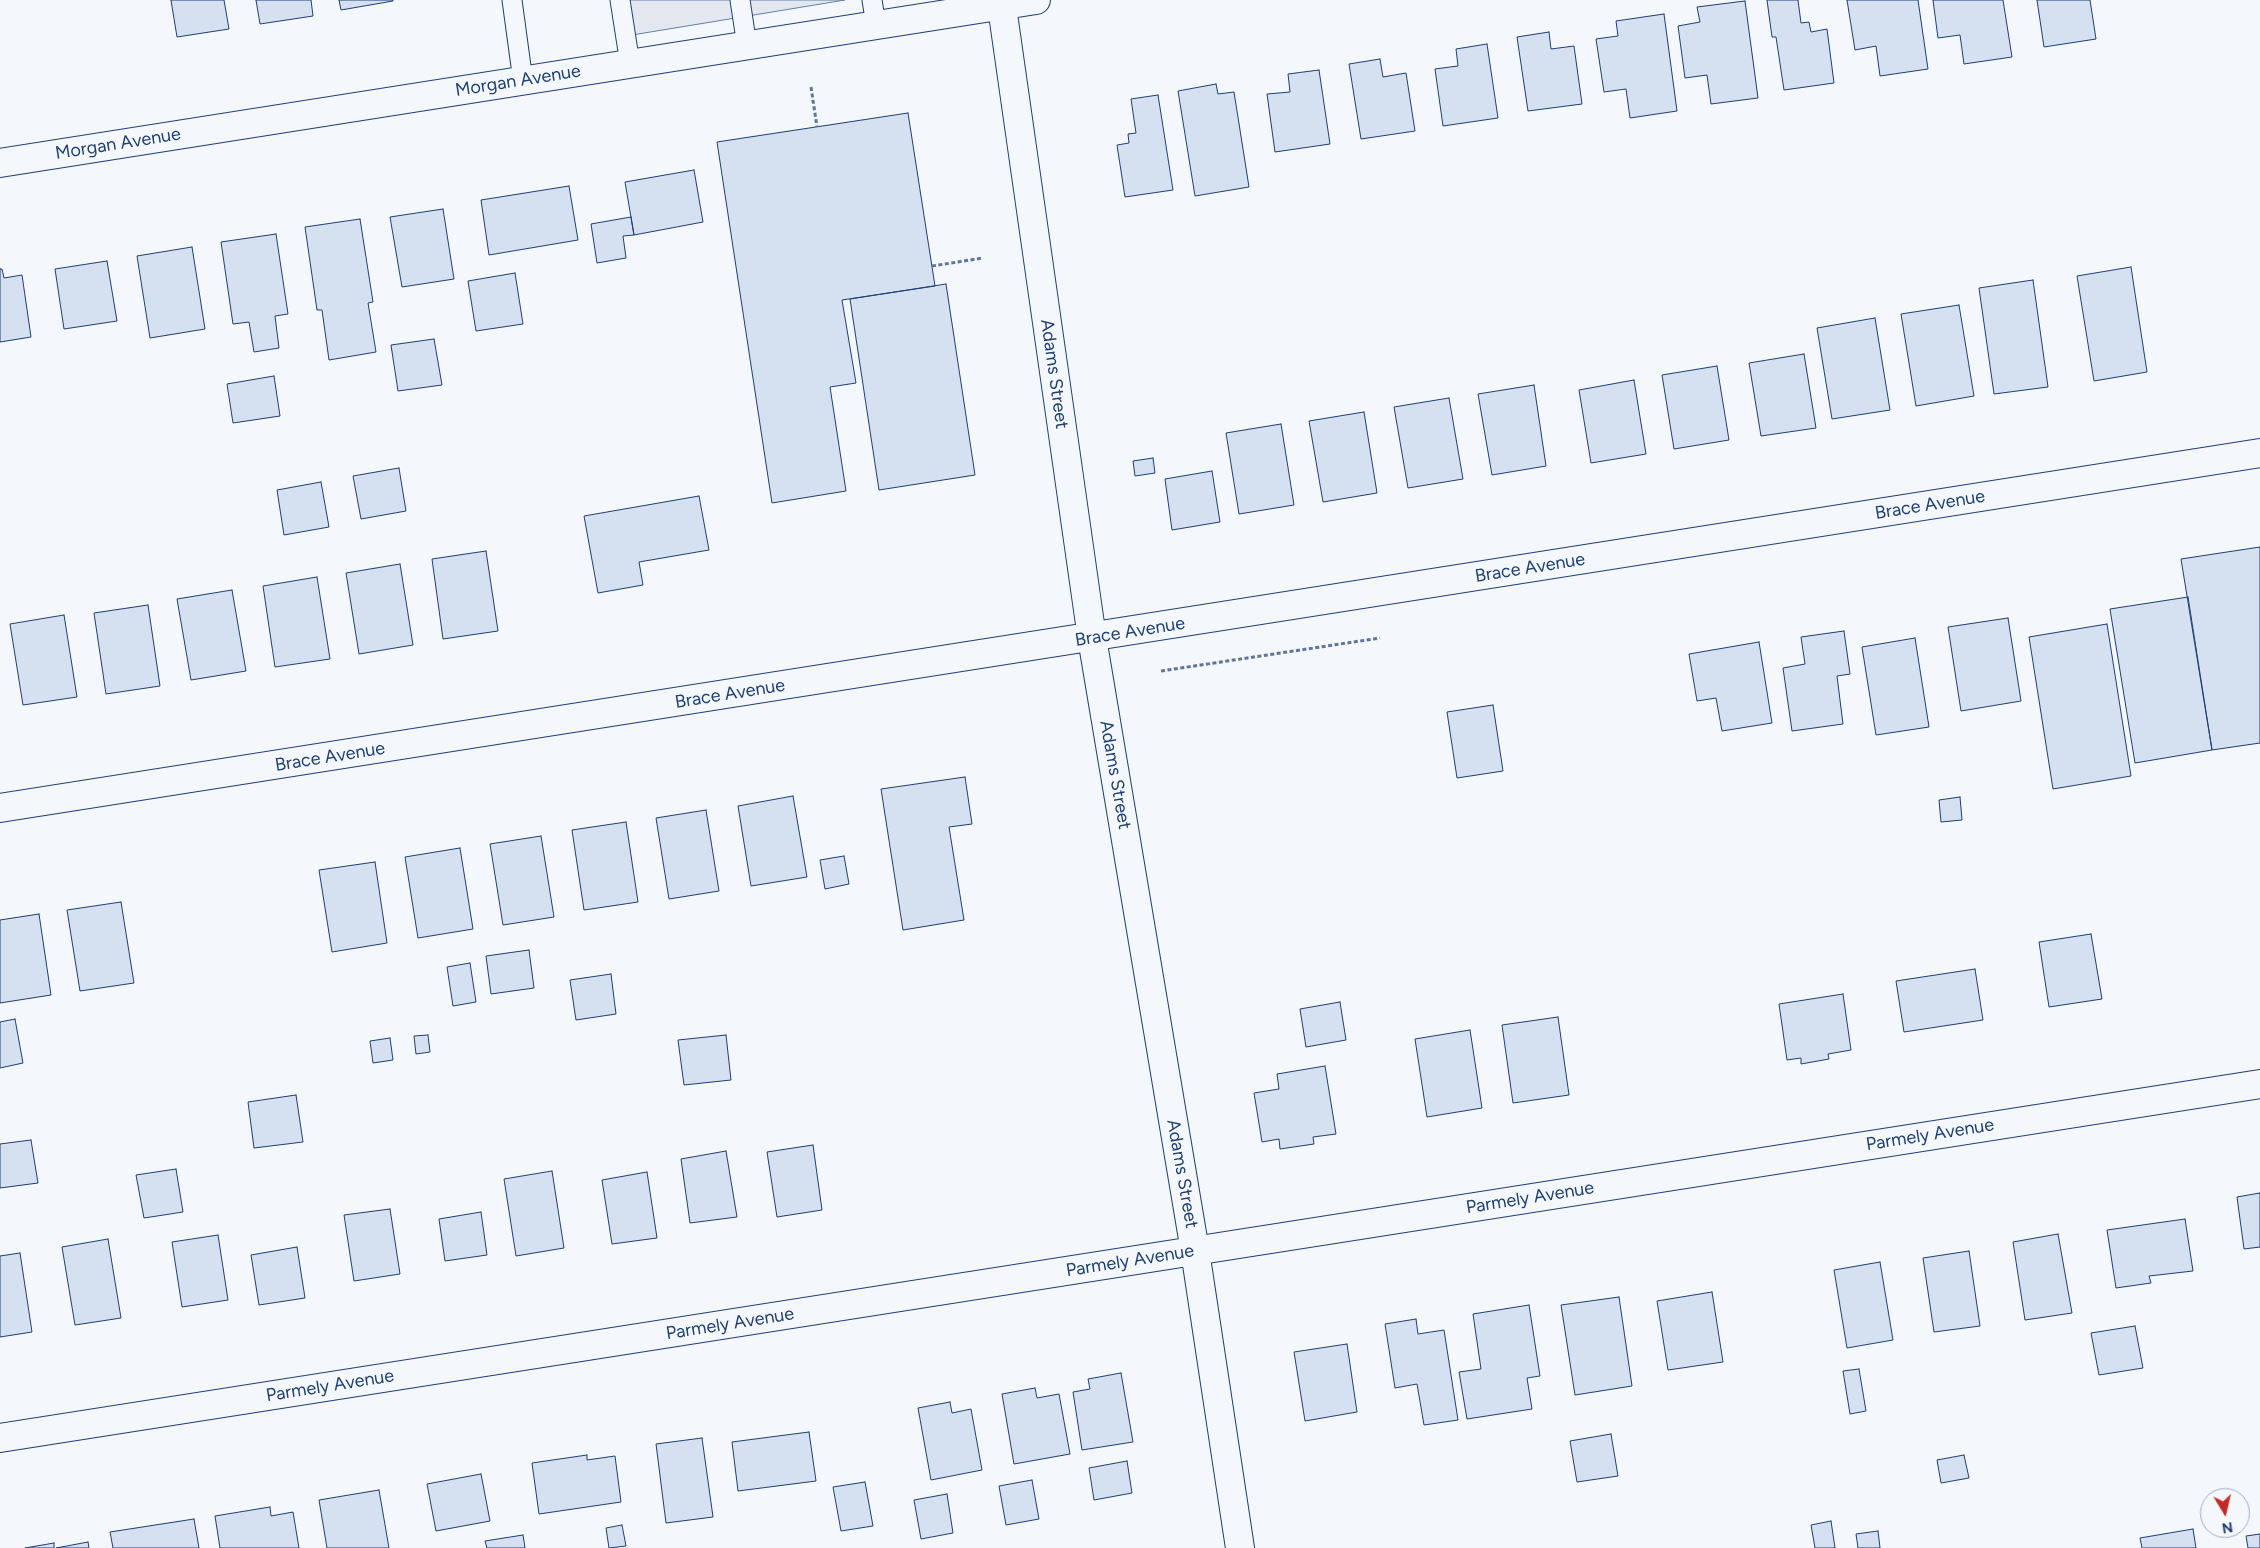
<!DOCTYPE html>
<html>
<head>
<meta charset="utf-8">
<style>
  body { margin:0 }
  #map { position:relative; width:2260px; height:1548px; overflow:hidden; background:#f4f7fb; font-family:Figtree,sans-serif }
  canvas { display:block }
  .north { position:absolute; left:2200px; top:1488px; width:50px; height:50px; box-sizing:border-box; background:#f4f7fb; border:1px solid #9eadc5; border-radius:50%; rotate:171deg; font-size:14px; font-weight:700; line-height:20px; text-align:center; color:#1d3f73 }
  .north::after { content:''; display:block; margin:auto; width:18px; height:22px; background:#c62828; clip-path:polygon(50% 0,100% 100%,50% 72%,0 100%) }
</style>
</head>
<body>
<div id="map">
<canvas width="2260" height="1548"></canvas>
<div class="north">N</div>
</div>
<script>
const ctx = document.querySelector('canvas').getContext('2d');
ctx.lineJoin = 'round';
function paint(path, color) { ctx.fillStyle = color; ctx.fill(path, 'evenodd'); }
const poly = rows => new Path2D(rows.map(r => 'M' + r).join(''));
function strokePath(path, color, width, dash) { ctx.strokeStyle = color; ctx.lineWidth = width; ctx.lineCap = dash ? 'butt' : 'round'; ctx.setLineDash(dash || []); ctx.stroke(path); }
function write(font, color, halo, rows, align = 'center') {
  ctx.font = font + ' Figtree,sans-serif'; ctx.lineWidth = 4; ctx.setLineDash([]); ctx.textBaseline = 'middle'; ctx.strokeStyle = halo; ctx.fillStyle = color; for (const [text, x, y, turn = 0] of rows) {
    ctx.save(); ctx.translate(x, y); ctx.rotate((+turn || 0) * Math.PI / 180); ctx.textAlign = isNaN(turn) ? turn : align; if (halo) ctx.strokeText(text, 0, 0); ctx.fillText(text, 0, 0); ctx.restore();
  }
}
const parking = poly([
  [620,0,845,0,626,36,620,0]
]);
paint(parking, '#e3e8f0');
strokePath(parking, '#687fa3', 1);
const building = poly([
  [171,0,224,0,229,29,177,37,171,0],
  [256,0,311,0,313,16,260,24,256,0],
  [339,0,393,0,393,1,341,10,339,0],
  [1767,0,1798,0,1801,23,1809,22,1811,32,1827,29,1834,83,1784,90,1776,37,1772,37,1767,0],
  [1847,0,1918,0,1928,69,1880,76,1876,46,1855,50,1847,0],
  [1933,0,2003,0,2012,57,1964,64,1960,35,1938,38,1933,0],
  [2037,0,2090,0,2096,39,2044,47,2037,0],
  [1745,1,1758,98,1711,104,1707,75,1685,78,1678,26,1700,22,1697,7,1745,1],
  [1664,14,1677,111,1630,118,1626,89,1604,92,1596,39,1618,36,1616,21,1664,14],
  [1549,32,1551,49,1574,46,1582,104,1528,111,1517,37,1549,32],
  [1487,44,1498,118,1443,126,1435,69,1458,66,1456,49,1487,44],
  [1380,59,1383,77,1406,73,1415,131,1361,139,1349,64,1380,59],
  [1319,70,1330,144,1275,152,1267,94,1290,92,1288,74,1319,70],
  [1216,84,1218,94,1234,92,1249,187,1195,196,1178,91,1216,84],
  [1158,95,1173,190,1125,197,1117,145,1129,143,1128,134,1136,133,1131,99,1158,95],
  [908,113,935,286,842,300,856,383,830,387,846,491,772,503,717,142,908,113],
  [694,170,703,222,634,235,625,182,694,170],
  [569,186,578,240,489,255,481,200,569,186],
  [443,209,454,279,402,287,390,217,443,209],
  [631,217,634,235,623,236,626,258,597,263,591,224,631,217],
  [360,219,373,302,368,303,376,352,329,360,322,310,317,310,305,227,360,219],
  [276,234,288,314,275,316,279,348,254,352,249,322,233,324,221,242,276,234],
  [192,247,205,329,150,338,137,256,192,247],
  [107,261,117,321,64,329,55,269,107,261],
  [2131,267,2147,372,2094,381,2077,276,2131,267],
  [0,269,2,269,4,278,22,275,31,337,0,342,0,269],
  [515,273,523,324,476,331,468,281,515,273],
  [2033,280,2048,387,1994,394,1979,288,2033,280],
  [946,284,975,475,879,490,850,299,946,284],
  [1959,305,1974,396,1916,406,1901,314,1959,305],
  [1875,318,1890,410,1832,419,1817,328,1875,318],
  [434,339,442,385,398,391,391,345,434,339],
  [1804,354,1816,428,1761,436,1749,363,1804,354],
  [1717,366,1729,440,1674,449,1662,375,1717,366],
  [274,376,280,416,233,423,227,384,274,376],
  [1634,380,1646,454,1591,463,1579,390,1634,380],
  [1534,385,1546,466,1492,475,1478,394,1534,385],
  [1449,398,1463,479,1408,488,1394,407,1449,398],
  [1364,412,1377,493,1323,502,1309,421,1364,412],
  [1281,424,1294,505,1239,514,1226,433,1281,424],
  [1153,458,1155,473,1135,476,1133,461,1153,458],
  [399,468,406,511,361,519,353,476,399,468],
  [1212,471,1220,522,1172,530,1165,479,1212,471],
  [321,482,329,527,284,535,277,490,321,482],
  [699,496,709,550,639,562,643,585,598,593,584,516,699,496],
  [2260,547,2260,743,2212,750,2181,559,2260,547],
  [486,551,498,631,443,639,432,559,486,551],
  [400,564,413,645,359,654,346,573,400,564],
  [317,577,330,659,275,667,263,586,317,577],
  [232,590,246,671,191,680,177,599,232,590],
  [2188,597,2212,750,2135,763,2110,609,2188,597],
  [148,605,160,686,106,694,94,613,148,605],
  [64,615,77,697,23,705,10,624,64,615],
  [2008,618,2021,701,1961,711,1948,627,2008,618],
  [2107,624,2131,776,2053,789,2029,637,2107,624],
  [1844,631,1850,674,1837,676,1843,724,1792,731,1783,668,1805,664,1801,637,1844,631],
  [1915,638,1929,727,1876,735,1862,647,1915,638],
  [1759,642,1772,723,1722,731,1716,698,1697,701,1689,654,1759,642],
  [1493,705,1503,771,1457,778,1447,712,1493,705],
  [965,777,972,824,949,827,964,920,903,930,881,789,965,777],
  [793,796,807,877,751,886,738,806,793,796],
  [1960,797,1962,820,1941,822,1939,800,1960,797],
  [706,810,719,891,669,899,656,818,706,810],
  [626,822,638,902,584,910,572,830,626,822],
  [541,836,554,917,503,925,490,844,541,836],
  [460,848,473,929,418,938,405,857,460,848],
  [844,856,849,884,825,889,820,860,844,856],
  [375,862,387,943,332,952,319,870,375,862],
  [121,902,134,983,80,991,67,910,121,902],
  [39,914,51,995,0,1003,0,920,39,914],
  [2091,934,2102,999,2049,1007,2039,942,2091,934],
  [529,950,534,988,491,994,486,956,529,950],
  [470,963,476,1002,453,1006,447,967,470,963],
  [1975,969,1983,1020,1904,1032,1896,981,1975,969],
  [611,974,616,1014,576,1020,570,980,611,974],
  [1843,994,1851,1050,1828,1054,1829,1059,1801,1064,1801,1058,1787,1060,1779,1004,1843,994],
  [1340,1002,1346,1040,1306,1047,1300,1009,1340,1002],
  [1558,1017,1569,1095,1513,1103,1502,1025,1558,1017],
  [15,1019,23,1063,0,1068,0,1022,15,1019],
  [1470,1030,1482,1108,1427,1117,1415,1039,1470,1030],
  [428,1035,430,1052,416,1054,414,1036,428,1035],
  [726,1035,731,1080,684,1085,678,1040,726,1035],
  [390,1038,393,1060,373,1063,370,1041,390,1038],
  [1325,1066,1336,1134,1313,1137,1314,1144,1280,1149,1279,1139,1262,1142,1254,1093,1279,1089,1277,1074,1325,1066],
  [296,1095,303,1142,254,1148,248,1102,296,1095],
  [31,1140,38,1183,0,1188,0,1144,31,1140],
  [813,1145,822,1210,777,1217,767,1152,813,1145],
  [726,1151,737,1217,690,1223,681,1159,726,1151],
  [176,1169,183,1212,144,1218,136,1175,176,1169],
  [552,1171,564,1248,516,1256,504,1179,552,1171],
  [647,1172,657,1238,612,1244,602,1180,647,1172],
  [2260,1193,2260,1247,2244,1249,2237,1197,2260,1193],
  [390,1209,400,1274,354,1281,344,1215,390,1209],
  [481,1212,487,1255,445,1261,439,1219,481,1212],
  [2185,1219,2193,1271,2149,1276,2151,1283,2116,1288,2107,1230,2185,1219],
  [2058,1234,2072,1313,2025,1320,2013,1242,2058,1234],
  [218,1235,228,1300,182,1307,172,1242,218,1235],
  [108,1239,121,1318,75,1325,62,1247,108,1239],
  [297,1247,305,1298,259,1305,251,1255,297,1247],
  [1969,1251,1980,1326,1934,1332,1923,1258,1969,1251],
  [20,1253,32,1332,0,1337,0,1256,20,1253],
  [1880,1262,1893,1340,1847,1348,1834,1270,1880,1262],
  [1712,1292,1723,1362,1668,1370,1657,1301,1712,1292],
  [1619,1297,1632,1386,1575,1395,1561,1305,1619,1297],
  [1529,1305,1540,1376,1527,1378,1532,1409,1467,1419,1459,1372,1481,1369,1473,1314,1529,1305],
  [1416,1319,1418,1334,1444,1330,1458,1420,1424,1425,1417,1384,1395,1388,1385,1324,1416,1319],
  [2135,1326,2143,1368,2099,1375,2091,1333,2135,1326],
  [1347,1344,1357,1412,1305,1421,1294,1352,1347,1344],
  [1859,1369,1866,1411,1850,1414,1843,1371,1859,1369],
  [1121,1373,1133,1442,1082,1450,1073,1392,1090,1389,1088,1379,1121,1373],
  [1035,1388,1037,1398,1059,1394,1070,1454,1014,1464,1002,1394,1035,1388],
  [950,1402,952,1413,971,1409,982,1470,931,1480,918,1408,950,1402],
  [809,1432,816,1481,738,1491,732,1442,809,1432],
  [1611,1434,1618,1476,1577,1482,1570,1441,1611,1434],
  [702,1438,713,1517,666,1523,656,1444,702,1438],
  [587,1455,587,1460,615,1456,621,1502,539,1514,532,1463,587,1455],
  [1964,1455,1969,1478,1941,1483,1937,1460,1964,1455],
  [1127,1461,1132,1493,1094,1500,1089,1468,1127,1461],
  [481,1474,490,1521,436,1531,427,1484,481,1474],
  [1032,1480,1039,1519,1006,1525,999,1486,1032,1480],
  [865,1482,873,1526,841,1531,833,1487,865,1482],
  [379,1490,389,1548,327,1548,319,1500,379,1490],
  [947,1494,953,1533,921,1539,914,1500,947,1494],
  [270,1507,271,1516,293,1512,299,1548,220,1548,215,1516,270,1507],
  [194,1519,199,1548,113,1548,110,1532,194,1519],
  [1831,1521,1835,1548,1815,1548,1811,1525,1831,1521],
  [622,1525,626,1546,609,1548,606,1528,622,1525],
  [2193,1529,2196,1548,2142,1548,2140,1538,2193,1529],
  [1878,1531,1880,1548,1858,1548,1856,1534,1878,1531],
  [2260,1534,2260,1548,2248,1548,2246,1536,2260,1534],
  [523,1535,525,1548,487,1548,485,1541,523,1535],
  [88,1542,89,1548,56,1548,88,1542],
  [54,1543,54,1548,25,1548,54,1543]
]);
paint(building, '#d5e0f0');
strokePath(building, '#1d3f73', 1);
const service = poly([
  [512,0,523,81],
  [620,0,630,64],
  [740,0,747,46],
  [872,0,876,25]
]);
const minor = poly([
  [1001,0,1092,638,1195,1251,1240,1548],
  [0,163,1036,0],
  [0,808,2260,453],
  [0,1438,2260,1084]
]);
strokePath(service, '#1d3f73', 21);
strokePath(minor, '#1d3f73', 30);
strokePath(poly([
  [811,87,817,127],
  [932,266,983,258],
  [1161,671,1380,638]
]), '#5e769c', 3, [4, 2.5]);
strokePath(service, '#f4f7fb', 19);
strokePath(minor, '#f4f7fb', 28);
write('18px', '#1d3f73', '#f4f7fb', [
  ["Morgan Avenue",518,81,-9],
  ["Morgan Avenue",118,144,-9],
  ["Adams Street",1054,374,82],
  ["Brace Avenue",1930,505,-9],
  ["Brace Avenue",1530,568,-9],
  ["Brace Avenue",1130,632,-9],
  ["Brace Avenue",730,694,-9],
  ["Brace Avenue",330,757,-9],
  ["Adams Street",1115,775,80],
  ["Parmely Avenue",1930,1135,-9],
  ["Adams Street",1182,1174,80],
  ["Parmely Avenue",1530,1198,-9],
  ["Parmely Avenue",1130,1261,-9],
  ["Parmely Avenue",730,1324,-9],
  ["Parmely Avenue",330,1386,-9]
]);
</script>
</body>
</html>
